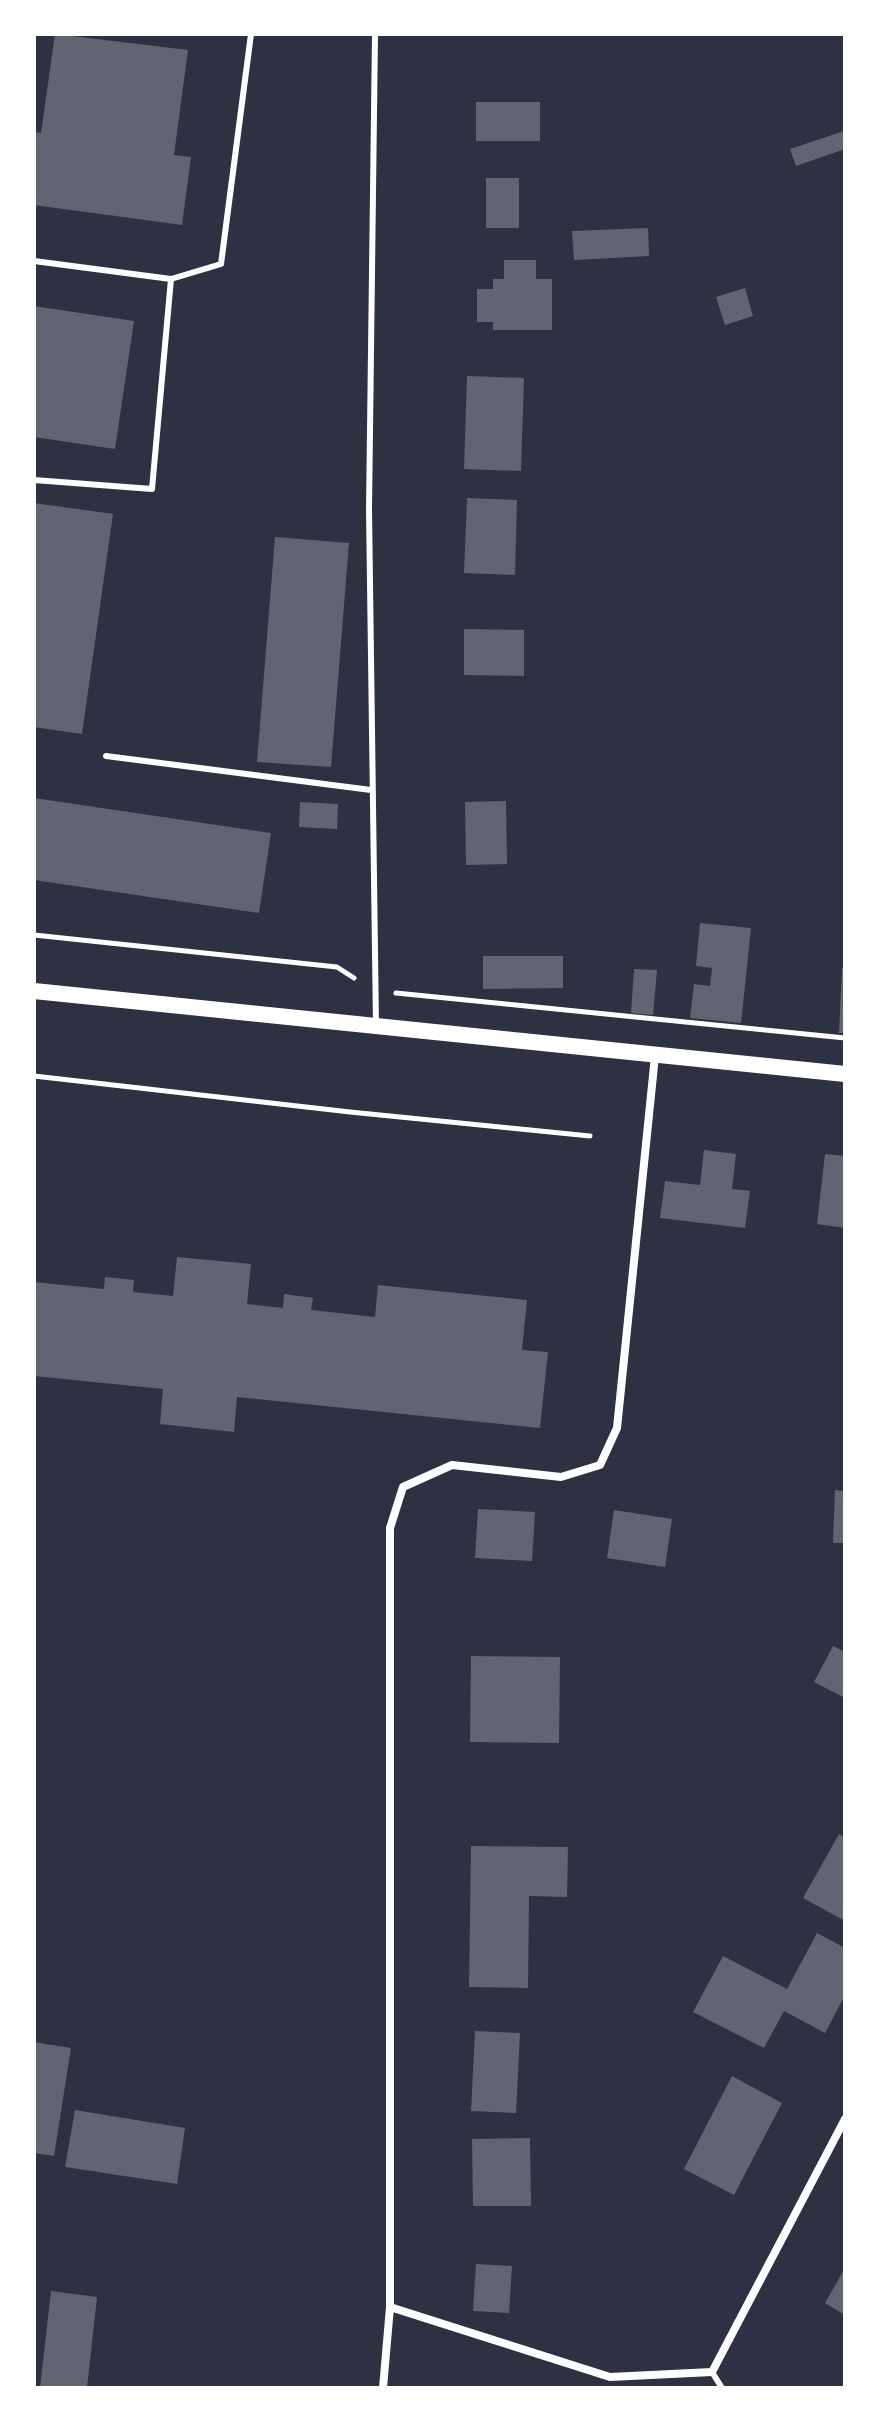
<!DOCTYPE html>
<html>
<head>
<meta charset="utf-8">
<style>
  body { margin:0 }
  #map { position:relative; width:879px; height:2422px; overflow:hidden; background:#2d3142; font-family:Roboto,sans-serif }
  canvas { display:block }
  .frame { position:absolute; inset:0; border:36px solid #fff; pointer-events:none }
</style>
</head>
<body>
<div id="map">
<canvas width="879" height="2422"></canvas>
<div class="frame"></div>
</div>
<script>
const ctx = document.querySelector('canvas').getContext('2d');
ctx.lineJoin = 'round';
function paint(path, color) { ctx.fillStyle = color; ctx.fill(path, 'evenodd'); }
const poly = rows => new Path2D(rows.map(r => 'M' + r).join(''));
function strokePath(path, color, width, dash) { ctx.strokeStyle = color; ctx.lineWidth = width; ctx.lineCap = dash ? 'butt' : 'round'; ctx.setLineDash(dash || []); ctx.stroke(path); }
paint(poly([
  [55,34,188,50,174,155,191,157,182,225,34,205,34,132,41,133],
  [476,102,540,102,540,141,476,141],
  [844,131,845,149,796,166,790,149],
  [486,178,519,178,519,228,486,228],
  [648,228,649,256,574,260,572,231],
  [504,260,536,260,536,279,552,279,552,330,493,330,493,322,477,322,477,289,493,289,493,279,504,279],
  [745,288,753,316,725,325,716,297],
  [34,306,134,321,115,449,34,437],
  [467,376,524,378,521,471,464,469],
  [467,498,517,500,515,575,464,573],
  [34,503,113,514,82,734,34,727],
  [275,537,349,543,331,767,257,762],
  [464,629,524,630,524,676,464,675],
  [34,798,271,833,259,913,34,880],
  [506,801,507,864,466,865,465,802],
  [300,802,338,804,337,829,299,827],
  [700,923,751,928,741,1023,690,1018,694,984,710,986,712,968,696,966],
  [483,956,563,956,563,988,483,989],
  [842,968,845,968,845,1033,839,1033],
  [634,969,657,970,653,1015,631,1013],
  [704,1150,736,1154,732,1189,750,1191,745,1228,660,1218,665,1181,700,1185],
  [825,1154,845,1156,845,1228,817,1224],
  [177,1257,251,1264,247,1304,283,1308,284,1294,313,1298,311,1310,375,1317,378,1285,527,1300,522,1350,548,1352,540,1428,237,1397,234,1432,160,1424,163,1389,34,1376,34,1282,104,1289,105,1277,134,1280,133,1292,173,1296],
  [835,1490,845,1491,845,1543,833,1543],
  [478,1509,535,1512,532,1561,475,1558],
  [614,1510,672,1519,665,1567,607,1558],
  [833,1646,845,1652,845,1698,814,1682],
  [471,1656,560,1657,559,1743,470,1742],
  [839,1834,845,1838,845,1921,803,1898],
  [471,1846,568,1847,567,1897,529,1896,528,1988,469,1987],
  [817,1933,845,1948,845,1995,825,2033,784,2011,764,2048,693,2012,723,1956,787,1989],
  [475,2031,520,2033,516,2113,471,2111],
  [34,2042,71,2048,54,2156,34,2153],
  [732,2076,782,2103,734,2195,684,2169],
  [75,2110,185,2128,177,2184,65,2167],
  [530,2138,531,2206,473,2206,472,2139],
  [476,2264,512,2266,509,2313,473,2311],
  [845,2268,845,2315,825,2303],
  [51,2291,97,2297,87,2388,40,2388]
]), '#626471');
strokePath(poly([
  [34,935,337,967,354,978],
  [396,993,845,1038],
  [34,1076,350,1112,590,1136]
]), '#fff', 5);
strokePath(poly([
  [375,34,369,509,376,1026],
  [34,261,171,279],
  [34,480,152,489,171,279,221,264,251,34],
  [106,756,371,790],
  [712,2372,722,2388]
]), '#fff', 6);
strokePath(poly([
  [390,2307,610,2377,712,2372,845,2119],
  [383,2388,390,2307,390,1528,403,1487,452,1465,561,1477,600,1465,617,1428,655,1056]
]), '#fff', 8);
strokePath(poly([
  [34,991,845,1074]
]), '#fff', 16);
</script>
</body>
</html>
